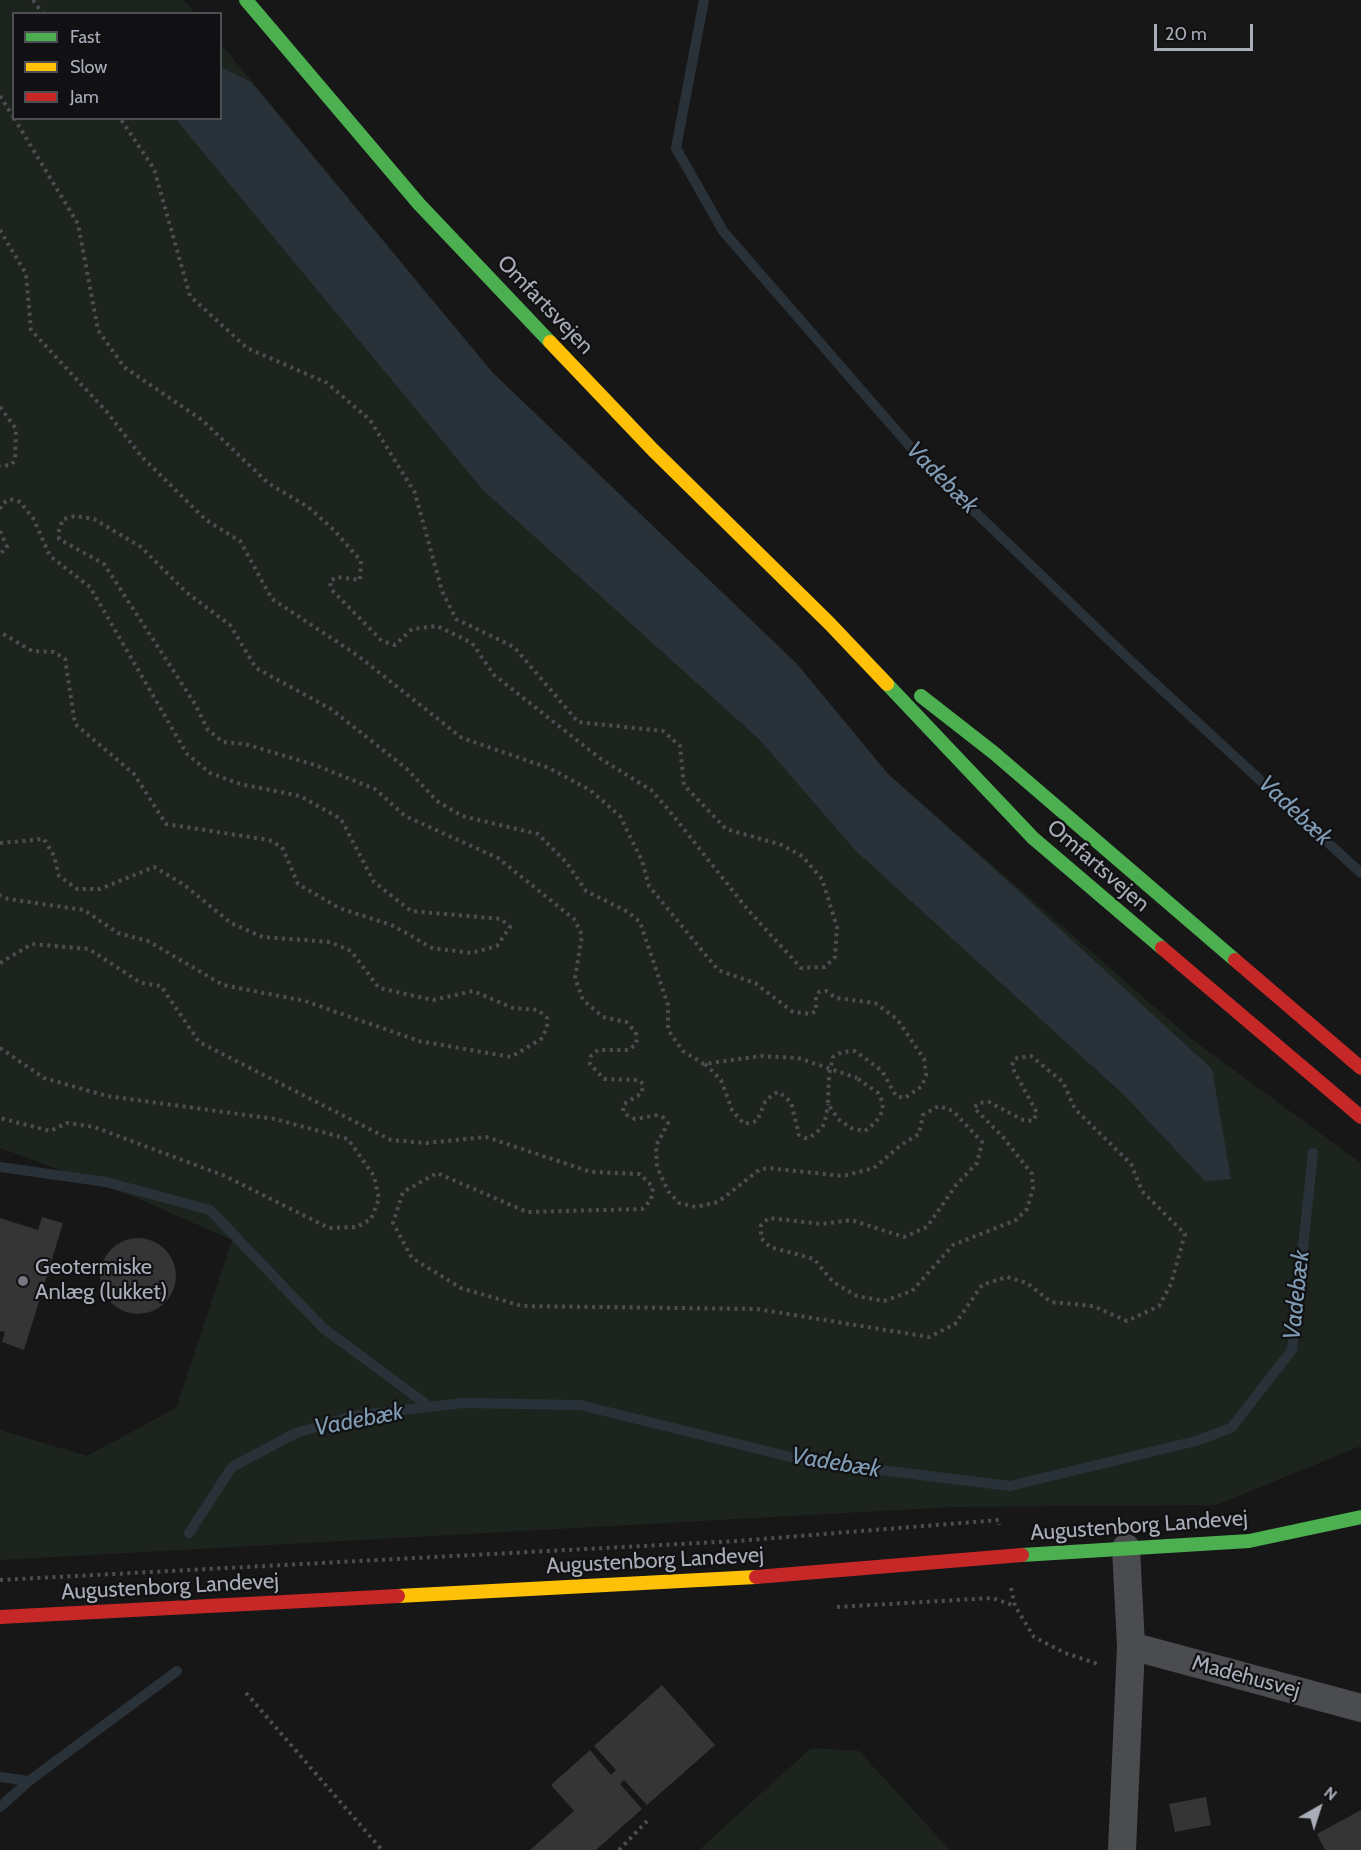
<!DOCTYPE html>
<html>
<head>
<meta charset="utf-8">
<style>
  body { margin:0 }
  #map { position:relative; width:1361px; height:1850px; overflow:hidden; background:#171717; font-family:Cabin,sans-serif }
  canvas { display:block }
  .legend { position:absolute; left:12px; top:12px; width:210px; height:108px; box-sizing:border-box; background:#111113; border:2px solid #4d4f55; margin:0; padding:8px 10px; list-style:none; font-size:18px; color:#a8adb8 }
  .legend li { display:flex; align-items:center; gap:12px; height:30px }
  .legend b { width:30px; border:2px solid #4d4f55 }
  .north { position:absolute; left:1289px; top:1778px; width:60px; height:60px; -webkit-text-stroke:4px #111113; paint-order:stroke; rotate:39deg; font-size:16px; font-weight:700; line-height:24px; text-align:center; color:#a8adb8 }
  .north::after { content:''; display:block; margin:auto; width:21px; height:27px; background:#a8adb8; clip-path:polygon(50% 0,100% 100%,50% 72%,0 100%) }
  .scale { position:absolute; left:1154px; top:24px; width:99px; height:27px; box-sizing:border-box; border:3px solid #a8adb8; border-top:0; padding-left:8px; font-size:18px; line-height:21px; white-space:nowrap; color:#a8adb8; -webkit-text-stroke:4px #111113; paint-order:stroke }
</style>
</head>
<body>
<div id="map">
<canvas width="1361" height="1850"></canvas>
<ul class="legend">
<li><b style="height:8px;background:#4caf50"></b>Fast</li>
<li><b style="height:8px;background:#ffc107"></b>Slow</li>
<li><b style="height:8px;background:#c62828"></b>Jam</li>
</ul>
<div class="north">N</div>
<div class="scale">20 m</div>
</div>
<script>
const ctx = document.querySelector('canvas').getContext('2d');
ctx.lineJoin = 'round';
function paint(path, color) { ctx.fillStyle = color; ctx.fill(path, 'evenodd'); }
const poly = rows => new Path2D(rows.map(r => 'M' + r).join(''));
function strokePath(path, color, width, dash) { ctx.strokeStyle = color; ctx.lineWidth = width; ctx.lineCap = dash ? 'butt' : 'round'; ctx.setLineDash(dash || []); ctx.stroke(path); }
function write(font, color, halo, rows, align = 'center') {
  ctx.font = font + ' Cabin,sans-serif'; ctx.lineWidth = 4.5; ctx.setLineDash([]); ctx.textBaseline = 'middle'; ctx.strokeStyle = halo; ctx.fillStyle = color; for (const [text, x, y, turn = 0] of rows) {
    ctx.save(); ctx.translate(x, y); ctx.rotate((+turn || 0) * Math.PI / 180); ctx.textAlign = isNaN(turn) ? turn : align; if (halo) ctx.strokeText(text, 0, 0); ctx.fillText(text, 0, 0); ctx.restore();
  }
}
paint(poly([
  [0,0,184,0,195,13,14,14,14,118,220,118,221,44,493,373,797,664,888,774,1190,1038,1361,1163,1361,1446,1216,1505,952,1507,0,1560,0,1430,87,1456,176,1408,232,1240,137,1198,0,1148],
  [811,1748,859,1751,950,1850,699,1850]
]), '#1d241e');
paint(poly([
  [221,67,251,82,493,373,797,664,888,774,990,865,1212,1069,1231,1179,1205,1181,1124,1095,855,850,760,740,483,490,179,123,178,119,220,118]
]), '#2a3239');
strokePath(poly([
  [704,0,676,148,723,231,927,466,1133,663,1361,873],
  [0,1167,106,1182,210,1210,323,1328,430,1407],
  [189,1533,232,1467,296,1433,353,1416,462,1403,580,1405,807,1461,1010,1486,1196,1441,1231,1428,1292,1350,1313,1153],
  [0,1777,29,1781],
  [0,1807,29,1781,177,1671]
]), '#2a3239', 10);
paint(poly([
  [42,1217,63,1223,24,1350,2,1342,5,1332,0,1331,0,1218,38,1230],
  '100 1276a38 38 0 1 1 76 0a38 38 0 1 1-76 0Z',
  [662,1685,715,1745,647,1805,624,1780,620,1784,642,1809,596,1850,530,1850,574,1811,551,1785,590,1750,611,1775,616,1770,594,1746],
  [1206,1797,1211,1825,1175,1832,1169,1804],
  [1361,1810,1361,1850,1325,1850,1317,1834]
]), '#353536');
strokePath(poly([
  [33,0,43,14],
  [0,96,14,118],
  [14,118,78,224,98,330,124,367,202,420,268,483,308,507,334,530,361,561,360,580,337,577,330,581,331,589,382,641,395,645,412,629,437,626,472,643,494,675,601,759,651,790,668,809,748,910,801,968,825,967,835,957,837,927,822,879,802,856,782,845,726,829,684,785,680,746,663,731,578,722,514,647,456,619,442,591,415,493,370,420,327,383,247,348,190,296,154,169,120,118],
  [0,230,26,274,31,330,106,411,141,456,206,520,240,541,272,599,357,655,462,738,549,768,590,790,620,816,642,861,649,886,718,970,755,983,793,1012,811,1014,816,1011,816,996,819,992,826,991,836,998,875,1003,897,1019,924,1059,926,1075,922,1086,905,1098,896,1096,882,1071,855,1051,842,1052,833,1057,829,1074,828,1104,838,1119,851,1128,865,1131,876,1122,883,1110,882,1101,878,1093,857,1078],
  [0,407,16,429,15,460,11,465,0,466],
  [0,509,2,504,10,499,20,502,33,518,50,556,90,587,187,754,210,773,240,784,300,796,341,819,374,882,411,911,501,919,510,927,497,946,471,953,432,948,394,926,339,908,298,884,282,847,269,840,166,824,134,774,75,724,65,659,54,652,32,651,0,632],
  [0,531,7,547,0,554],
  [0,843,44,839,54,856,59,876,77,889,100,889,154,867,183,884,231,923,263,937,330,942,351,951,379,988,433,1000,473,991,513,1008,538,1010,547,1018,547,1028,541,1039,511,1057,419,1041,305,1001,223,985,148,941,118,933,84,910,8,899,0,895],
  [0,963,32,944,89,949,141,983,161,986,199,1042,391,1140,427,1143,486,1137,591,1172,640,1174,653,1187,651,1200,642,1209,527,1212,437,1173,403,1192,393,1223,412,1258,461,1288,522,1306,757,1309,929,1337,955,1324,982,1285,1007,1277,1027,1283,1051,1302,1093,1306,1127,1321,1159,1306,1171,1284,1185,1234,1142,1191,1131,1164,1075,1109,1063,1082,1031,1056,1017,1058,1013,1061,1012,1067,1037,1113,1033,1121,1023,1120,989,1102,978,1103,974,1108,1003,1137,1032,1174,1033,1188,1027,1209,1016,1220,953,1245,912,1291,884,1301,857,1296,833,1282,814,1259,770,1247,761,1238,761,1225,769,1218,821,1224,851,1220,904,1237,927,1227,956,1185,977,1163,982,1142,953,1111,939,1106,923,1115,919,1134,901,1145,874,1168,843,1176,768,1168,759,1170,718,1202,696,1207,679,1203,668,1191,657,1167,656,1146,668,1123,664,1118,658,1115,635,1119,627,1115,623,1111,624,1104,642,1093,643,1084,639,1080,604,1079,590,1064,591,1056,598,1050,629,1050,636,1044,637,1037,635,1031,626,1022,603,1017,583,1000,575,978,582,935,574,919,498,858,405,816,375,789,315,765,245,744,223,742,208,730,195,704,104,564,59,539,59,530,63,519,75,516,94,519,141,547,186,592,230,625,256,668,331,709,407,769,437,801,462,816,538,834,567,863,586,891,628,912,640,922,668,1005,668,1030,683,1051,704,1064,761,1056,798,1058],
  [0,1048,44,1078,107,1096,275,1119,348,1139,374,1176,379,1199,371,1219,357,1227,329,1228,225,1176,94,1127,67,1123,50,1131,0,1118],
  [705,1064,721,1080,732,1110,744,1124,757,1121,765,1102,773,1094,779,1092,791,1102,799,1135,805,1138,809,1138,822,1128,825,1121,828,1104],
  [0,1580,737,1541,999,1520,999,1525],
  [1011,1588,1015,1606,1034,1637,1065,1653,1101,1665],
  [837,1607,992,1598,1015,1606],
  [246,1693,382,1850],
  [619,1850,647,1821]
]), '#4d4e52', 4, [3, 4.5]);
strokePath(poly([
  [1131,1646,1361,1708],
  [1122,1850,1131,1646,1126,1548]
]), '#4b4c50', 28);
strokePath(poly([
  [246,0,419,204,550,342],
  [887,684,1033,838,1162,948],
  [921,696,994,753,1235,960],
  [1022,1555,1249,1541,1361,1517]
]), '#4caf50', 14);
strokePath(poly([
  [550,342,653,450,830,624,887,684],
  [398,1596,756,1577]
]), '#ffc107', 14);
strokePath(poly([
  [1162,948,1361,1117],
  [1235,960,1361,1068],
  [756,1577,1022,1555],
  [0,1617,398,1596]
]), '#c62828', 14);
strokePath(poly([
  [798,1058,857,1078]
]), '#4d4e52', 4, [3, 4.5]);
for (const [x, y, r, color] of [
  [23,1281,6,"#757880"]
]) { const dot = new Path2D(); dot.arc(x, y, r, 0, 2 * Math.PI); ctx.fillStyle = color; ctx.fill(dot); strokePath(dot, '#111113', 2); }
write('22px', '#a8adb8', '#111113', [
  ["Omfartsvejen",545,305,46],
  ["Omfartsvejen",1098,866,41],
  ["Augustenborg Landevej",1139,1526,-4],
  ["Augustenborg Landevej",655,1561,-3],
  ["Augustenborg Landevej",170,1587,-3],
  ["Madehusvej",1246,1677,15]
]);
write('22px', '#a8adb8', '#111113', [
  ["Geotermiske",35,1268],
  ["Anlæg (lukket)",35,1293]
], 'left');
write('italic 24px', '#7f9bb3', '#111113', [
  ["Vadebæk",942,478,45],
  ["Vadebæk",1295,811,43],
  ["Vadebæk",1297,1295,-84],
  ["Vadebæk",359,1420,-11],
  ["Vadebæk",836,1463,9]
]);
</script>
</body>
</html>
